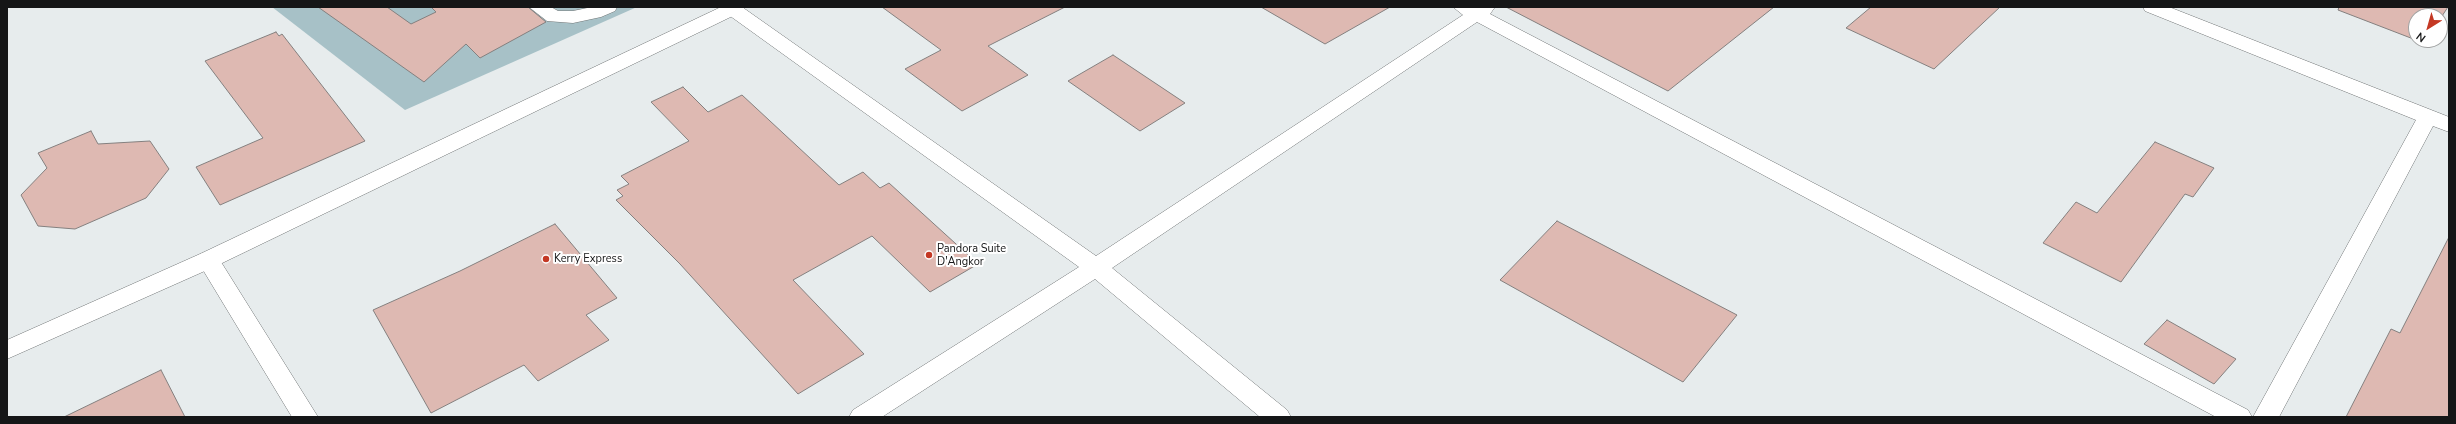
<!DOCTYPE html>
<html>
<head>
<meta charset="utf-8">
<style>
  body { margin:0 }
  #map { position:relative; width:2456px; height:424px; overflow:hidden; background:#e7eced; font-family:"Nunito Sans",sans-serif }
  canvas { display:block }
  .frame { position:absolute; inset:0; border:8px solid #151617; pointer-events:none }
  .north { position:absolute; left:2408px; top:8px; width:40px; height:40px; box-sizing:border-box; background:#fff; border:1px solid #a1a2a2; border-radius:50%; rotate:217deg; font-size:11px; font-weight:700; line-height:16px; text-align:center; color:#151617 }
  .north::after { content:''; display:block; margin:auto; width:14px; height:18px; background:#c43824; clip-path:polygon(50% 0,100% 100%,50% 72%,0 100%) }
</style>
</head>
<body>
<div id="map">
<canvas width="2456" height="424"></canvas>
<div class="frame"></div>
<div class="north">N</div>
</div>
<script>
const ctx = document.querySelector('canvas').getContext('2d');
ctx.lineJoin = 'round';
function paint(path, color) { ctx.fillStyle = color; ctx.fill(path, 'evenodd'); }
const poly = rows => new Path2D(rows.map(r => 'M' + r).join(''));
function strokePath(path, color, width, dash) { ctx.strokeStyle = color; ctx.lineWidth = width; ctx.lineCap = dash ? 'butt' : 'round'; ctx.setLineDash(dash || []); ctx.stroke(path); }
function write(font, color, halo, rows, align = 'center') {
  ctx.font = font + ' "Nunito Sans",sans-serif'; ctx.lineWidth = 4; ctx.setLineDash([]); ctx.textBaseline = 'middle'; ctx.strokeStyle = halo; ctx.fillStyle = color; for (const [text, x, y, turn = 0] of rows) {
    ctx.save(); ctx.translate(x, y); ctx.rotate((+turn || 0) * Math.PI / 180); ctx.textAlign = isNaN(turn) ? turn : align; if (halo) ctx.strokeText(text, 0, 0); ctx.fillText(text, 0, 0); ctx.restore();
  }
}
paint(poly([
  [272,7,637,7,405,110]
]), '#a7c1c7');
const building = poly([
  [318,7,387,7,411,24,436,12,431,7,528,7,546,22,480,58,466,44,424,82,318,7],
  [882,7,1065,7,988,46,1028,75,962,111,905,69,941,50,882,7],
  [1261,7,1390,7,1325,44,1261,7],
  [1506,7,1774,7,1668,91,1506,7],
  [1871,7,2000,7,1934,69,1846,28,1871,7],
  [2339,7,2448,7,2440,19,2440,16,2416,16,2416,40,2338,10,2339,7],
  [276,32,279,36,282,34,365,141,220,205,196,167,263,138,205,61,276,32],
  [1113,55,1185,103,1140,131,1068,81,1113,55],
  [683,87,708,112,742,95,839,185,863,172,880,188,889,183,978,264,930,292,872,236,793,280,864,354,798,394,680,264,616,200,623,196,617,190,629,184,621,176,689,141,651,102,683,87],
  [91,131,98,144,150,141,169,169,146,198,75,229,38,226,21,195,47,168,38,153,91,131],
  [2155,142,2214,168,2193,197,2185,194,2121,282,2043,243,2076,202,2097,213,2155,142],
  [1557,221,1737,315,1683,382,1500,280,1557,221],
  [555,224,617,298,586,315,609,340,538,381,524,365,431,413,373,310,460,271,555,224],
  [2449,237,2449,417,2346,417,2391,329,2400,333,2449,237],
  [2167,320,2236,359,2214,384,2144,344,2167,320],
  [161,370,185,417,64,417,161,370]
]);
paint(building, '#deb9b2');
strokePath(building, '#84807f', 1);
const lane = poly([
  [529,7,551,7,558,11,573,11,592,7,617,7,615,11,601,17,573,23,547,21,529,7]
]);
const street = poly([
  [725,7,742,7,1096,256,1463,15,1453,7,1495,7,1490,14,2248,410,2252,417,2216,417,1477,22,1112,268,1287,410,1291,417,1260,417,1095,279,882,417,849,417,853,410,1079,267,726,13,724,9,725,7],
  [2143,7,2169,7,2449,117,2449,132,2433,126,2279,417,2253,417,2416,120,2145,11,2143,7],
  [208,252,216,254,318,417,292,417,197,260,200,254,208,252]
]);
const secondary = poly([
  [721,7,745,7,743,11,216,266,7,359,7,340,200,254,721,7]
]);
strokePath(lane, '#727677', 1);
strokePath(street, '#727677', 1);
strokePath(secondary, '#727677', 1);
paint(lane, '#fff');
paint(street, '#fff');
paint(secondary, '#fff');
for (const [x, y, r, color] of [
  [929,255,4,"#c43824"],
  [546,259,4,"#c43824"]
]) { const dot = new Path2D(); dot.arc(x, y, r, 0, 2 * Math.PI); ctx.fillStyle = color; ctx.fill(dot); strokePath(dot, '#fff', 1.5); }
write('11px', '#151617', '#fff', [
  ["Pandora Suite",937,249],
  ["D'Angkor",937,262],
  ["Kerry Express",554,259]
], 'left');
</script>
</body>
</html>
